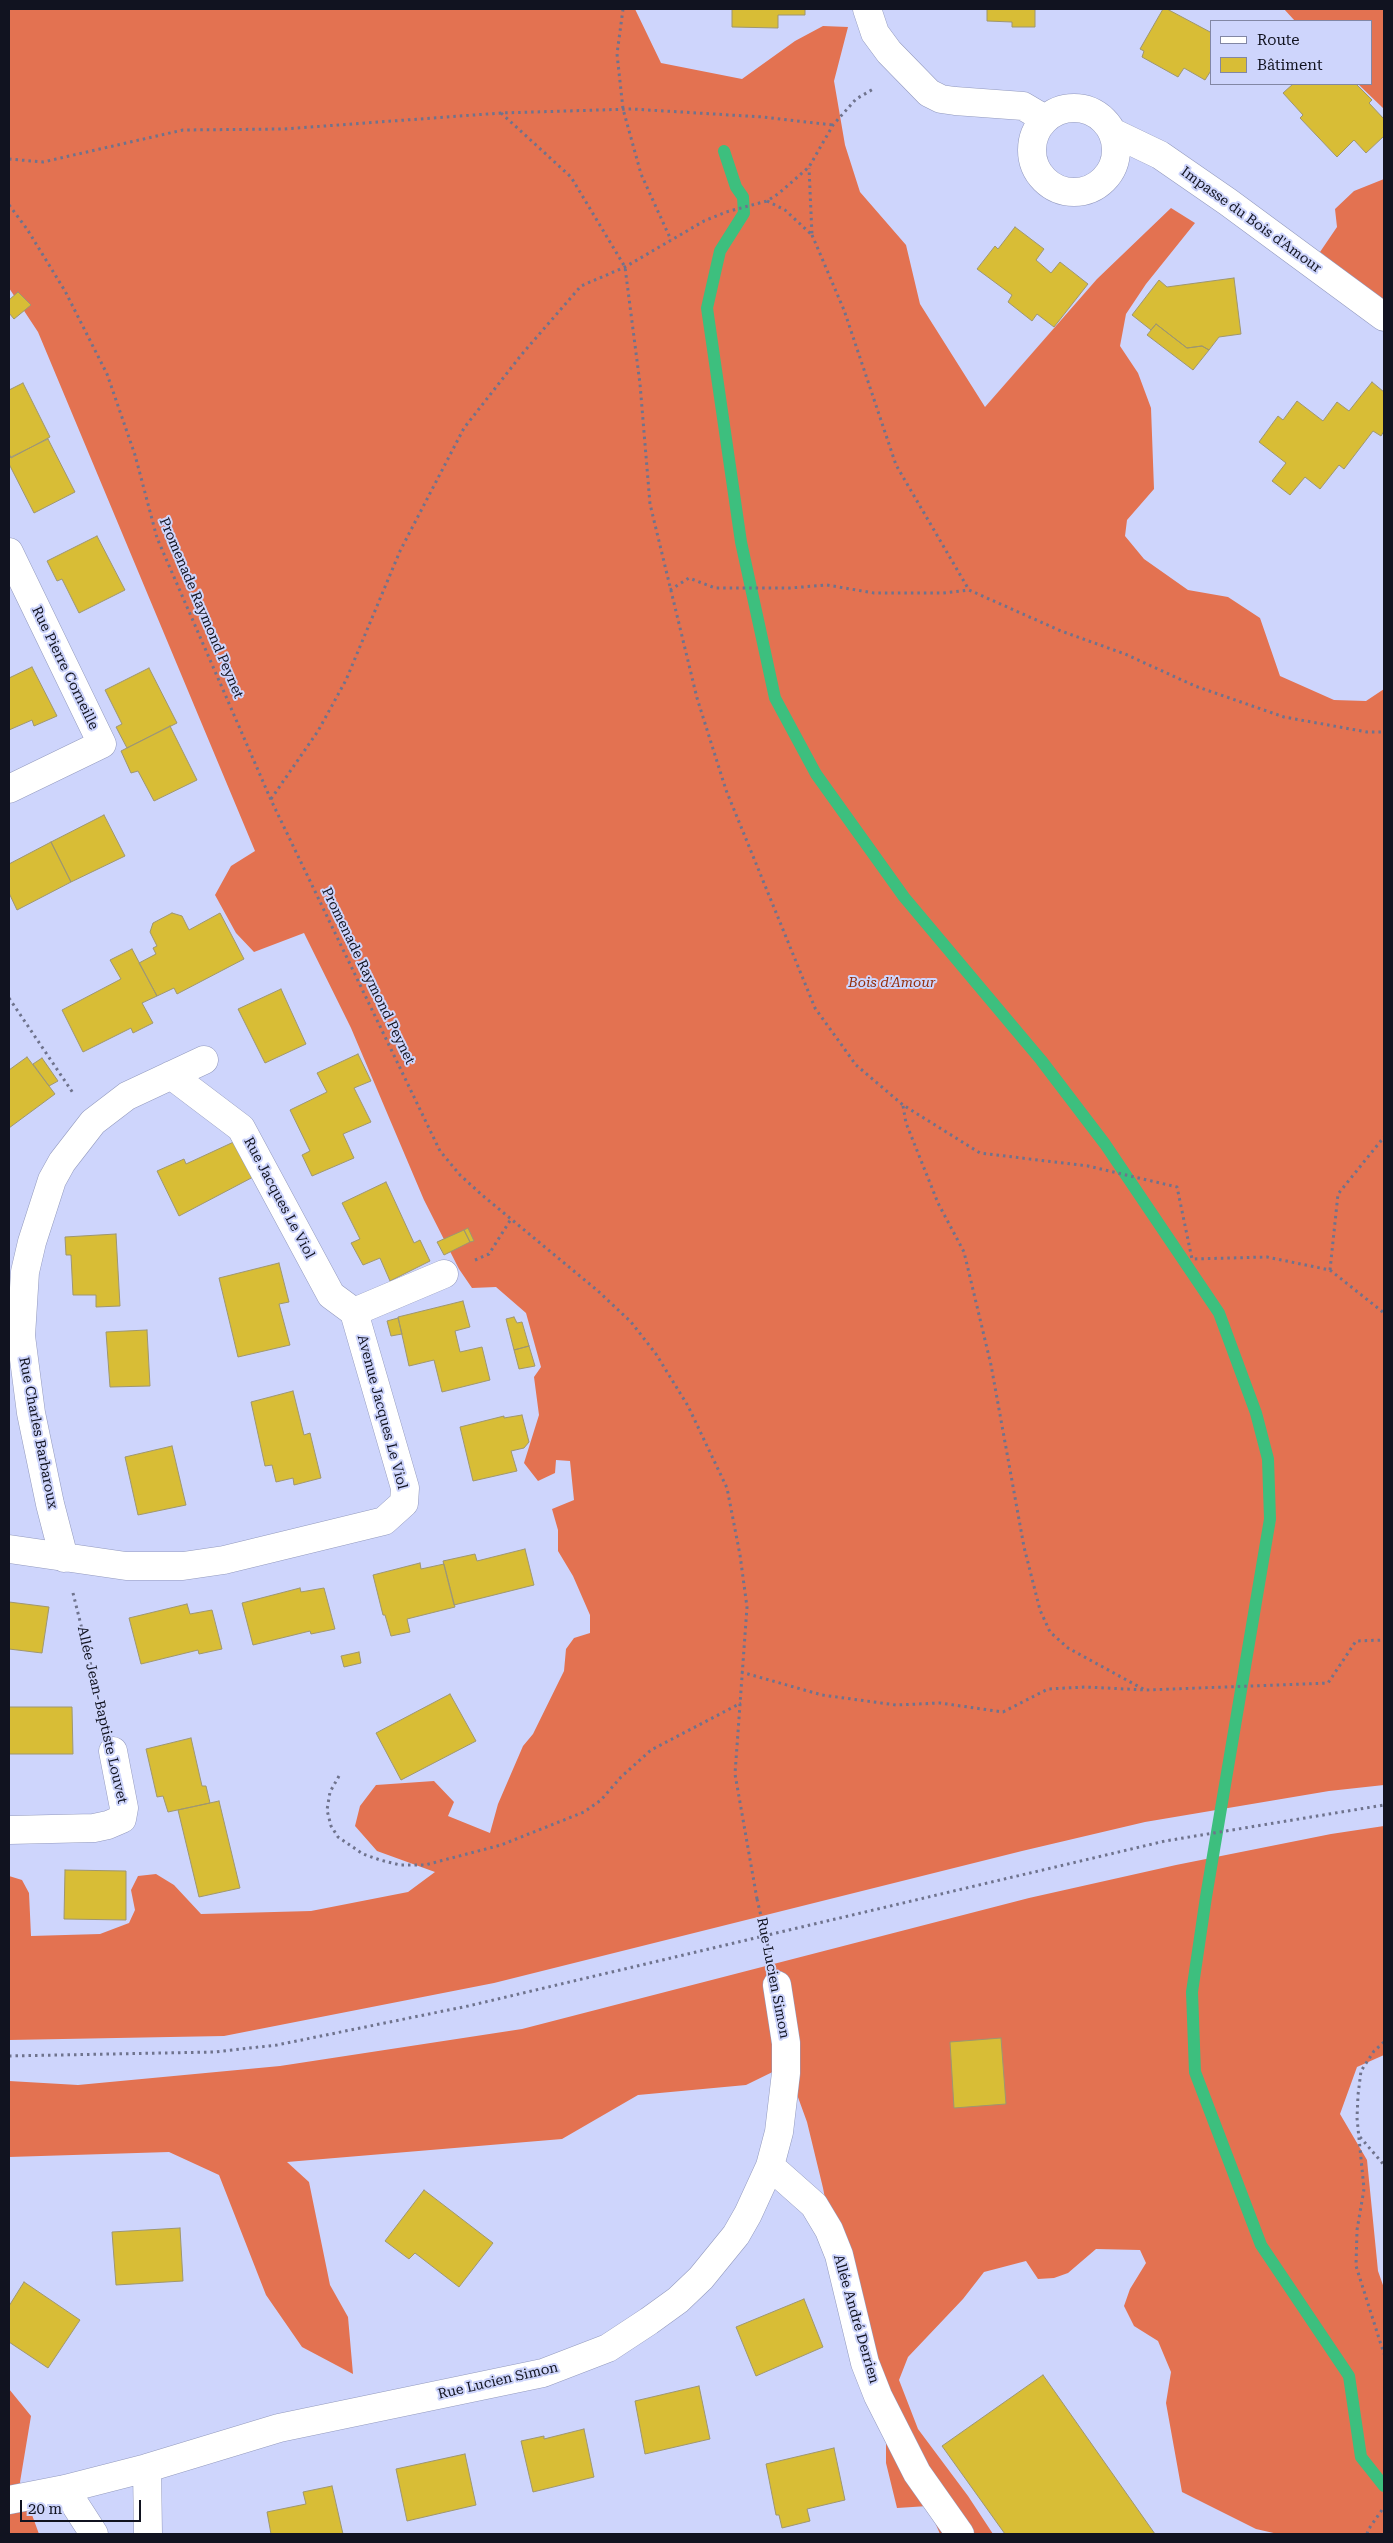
<!DOCTYPE html>
<html>
<head>
<meta charset="utf-8">
<style>
  body { margin:0 }
  #map { position:relative; width:1393px; height:2543px; overflow:hidden; background:#ced5fc; font-family:"Roboto Serif",serif }
  canvas { display:block }
  .frame { position:absolute; inset:0; border:10px solid #111320; pointer-events:none }
  .legend { position:absolute; left:1210px; top:20px; width:162px; height:65px; box-sizing:border-box; background:#ced5fc; border:1px solid #8287a4; margin:0; padding:6px 9px; list-style:none; font-size:15px; color:#111320 }
  .legend li { display:flex; align-items:center; gap:10px; height:25px }
  .legend b { width:25px; border:1px solid #8287a4 }
  .scale { position:absolute; left:20px; top:2500px; width:121px; height:22px; box-sizing:border-box; border:2px solid #111320; border-top:0; padding-left:6px; font-size:15px; line-height:18px; white-space:nowrap; color:#111320; -webkit-text-stroke:4px #ced5fc; paint-order:stroke }
</style>
</head>
<body>
<div id="map">
<canvas width="1393" height="2543"></canvas>
<div class="frame"></div>
<ul class="legend">
<li><b style="height:6px;background:#fff"></b>Route</li>
<li><b style="height:14px;background:#d8bd36"></b>Bâtiment</li>
</ul>
<div class="scale">20 m</div>
</div>
<script>
const ctx = document.querySelector('canvas').getContext('2d');
ctx.lineJoin = 'round';
function paint(path, color) { ctx.fillStyle = color; ctx.fill(path, 'evenodd'); }
const poly = rows => new Path2D(rows.map(r => 'M' + r).join(''));
function strokePath(path, color, width, dash) { ctx.strokeStyle = color; ctx.lineWidth = width; ctx.lineCap = dash ? 'butt' : 'round'; ctx.setLineDash(dash || []); ctx.stroke(path); }
function write(font, color, halo, rows, align = 'center') {
  ctx.font = font + ' "Roboto Serif",serif'; ctx.lineWidth = 4; ctx.setLineDash([]); ctx.textBaseline = 'middle'; ctx.strokeStyle = halo; ctx.fillStyle = color; for (const [text, x, y, turn = 0] of rows) {
    ctx.save(); ctx.translate(x, y); ctx.rotate((+turn || 0) * Math.PI / 180); ctx.textAlign = isNaN(turn) ? turn : align; if (halo) ctx.strokeText(text, 0, 0); ctx.fillText(text, 0, 0); ctx.restore();
  }
}
paint(poly([
  [9,9,635,9,661,63,742,79,795,41,823,26,848,27,834,81,845,145,860,192,906,245,920,304,985,407,1097,279,1171,208,1195,223,1146,284,1126,314,1120,346,1138,373,1151,408,1154,489,1127,520,1125,536,1144,559,1188,590,1228,597,1260,618,1280,676,1334,700,1366,701,1384,689,1384,1785,1329,1791,1145,1822,1022,1851,494,1983,224,2036,9,2040,9,1876,22,1880,29,1893,31,1936,100,1934,129,1923,135,1910,131,1890,138,1876,156,1874,174,1885,201,1914,311,1911,408,1892,435,1872,377,1851,355,1826,360,1806,376,1785,434,1781,454,1802,448,1816,490,1833,498,1804,523,1746,533,1734,564,1671,566,1649,574,1638,590,1633,590,1615,573,1576,558,1551,558,1530,552,1509,574,1500,570,1461,556,1460,555,1473,538,1481,524,1463,539,1415,534,1377,541,1367,526,1313,496,1287,472,1288,459,1269,424,1200,351,1028,304,933,254,952,236,933,215,895,231,866,255,851,38,332,9,288],
  [1284,9,1384,9,1384,109,1358,84,1372,84,1372,21,1295,21],
  [1384,179,1384,304,1320,252,1337,227,1335,209,1354,191],
  [1384,1826,1384,2055,1357,2067,1340,2114,1367,2160,1378,2271,1384,2288,1384,2534,1278,2534,1256,2529,1182,2492,1166,2403,1171,2372,1158,2341,1134,2326,1124,2306,1130,2289,1146,2263,1140,2250,1096,2249,1068,2273,1054,2278,1038,2279,1026,2261,984,2272,963,2299,908,2357,899,2380,918,2429,968,2496,993,2534,940,2534,928,2506,897,2508,886,2463,886,2436,858,2366,823,2188,807,2122,795,2089,795,2061,746,2085,638,2095,562,2139,287,2162,309,2182,330,2285,348,2317,353,2374,302,2347,266,2295,219,2175,169,2152,9,2157,9,2081,78,2085,280,2066,522,2029,1029,1898,1176,1865,1331,1834],
  [9,2389,31,2416,20,2482,39,2534,9,2534]
]), '#e37251');
strokePath(poly([
  [724,151,736,187,743,197,744,213,720,251,707,308,741,542,775,698,816,774,904,897,1041,1060,1105,1144,1219,1313,1256,1413,1268,1459,1270,1519,1206,1897,1192,1992,1195,2072,1261,2245,1349,2376,1361,2457,1384,2486]
]), '#3dbf7e', 12);
const building = poly([
  [732,9,805,9,805,15,778,15,778,28,732,27,732,9],
  [987,9,1035,9,1035,27,1012,27,1012,22,987,21,987,9],
  [1163,9,1167,9,1212,33,1212,69,1205,80,1184,68,1178,77,1142,57,1144,51,1140,49,1163,9],
  [1293,84,1356,84,1372,100,1369,103,1384,119,1384,136,1366,153,1354,140,1337,157,1300,118,1303,115,1283,93,1293,84],
  [1015,227,1044,249,1036,260,1051,273,1060,262,1088,284,1054,327,1037,314,1032,321,1008,302,1012,295,977,269,995,246,998,249,1015,227],
  [1234,278,1241,334,1219,337,1209,350,1202,346,1187,348,1156,324,1151,330,1132,315,1159,280,1167,287,1234,278],
  [18,292,31,305,14,319,9,313,9,300,18,292],
  [1156,324,1187,348,1202,346,1209,350,1193,370,1147,335,1156,324],
  [1372,382,1384,392,1384,431,1381,436,1373,431,1344,469,1339,465,1320,489,1305,477,1290,495,1272,481,1286,463,1259,442,1278,416,1283,420,1297,401,1323,421,1337,402,1349,411,1372,382],
  [23,383,50,437,11,458,9,453,9,390,23,383],
  [48,439,75,492,34,513,9,464,9,458,48,439],
  [97,536,125,590,79,613,62,579,57,581,47,561,97,536],
  [32,667,57,716,34,726,32,720,9,730,9,678,32,667],
  [149,668,177,723,127,748,116,727,122,724,105,690,149,668],
  [170,726,197,780,154,801,138,771,131,773,121,751,170,726],
  [104,815,125,856,71,882,51,842,104,815],
  [51,842,71,882,17,910,9,893,9,864,51,842],
  [172,913,182,916,189,930,220,913,244,959,177,994,174,988,157,996,139,963,156,954,153,948,157,946,150,932,153,923,172,913],
  [132,949,157,996,142,1003,153,1023,133,1033,131,1028,83,1052,62,1010,121,979,110,960,132,949],
  [281,989,306,1044,265,1063,238,1009,281,989],
  [358,1054,371,1081,354,1088,371,1122,343,1134,354,1158,312,1176,302,1155,310,1151,290,1110,327,1092,317,1073,358,1054],
  [27,1057,55,1094,9,1128,9,1070,27,1057],
  [42,1058,58,1081,49,1086,33,1064,42,1058],
  [238,1140,257,1175,179,1216,157,1171,184,1159,186,1164,238,1140],
  [386,1182,414,1243,420,1240,430,1261,390,1281,380,1258,363,1265,351,1243,360,1239,342,1203,386,1182],
  [468,1228,474,1241,470,1242,464,1230,468,1228],
  [464,1230,470,1242,444,1255,437,1242,464,1230],
  [116,1234,120,1306,96,1307,96,1295,73,1295,71,1255,66,1255,65,1237,116,1234],
  [279,1263,289,1302,279,1304,290,1345,238,1357,219,1278,279,1263],
  [463,1301,470,1327,455,1331,460,1352,482,1347,490,1380,442,1392,434,1360,409,1366,398,1317,463,1301],
  [514,1317,517,1323,522,1322,529,1346,514,1350,506,1319,514,1317],
  [398,1318,402,1334,391,1336,387,1321,398,1318],
  [147,1330,150,1386,110,1387,106,1332,147,1330],
  [529,1346,535,1366,519,1369,514,1350,529,1346],
  [293,1391,304,1435,310,1433,321,1478,294,1485,293,1478,276,1482,272,1465,265,1466,251,1402,293,1391],
  [522,1415,529,1442,524,1448,511,1451,517,1471,473,1481,460,1427,504,1416,504,1418,522,1415],
  [172,1446,186,1505,138,1515,125,1457,172,1446],
  [525,1549,534,1585,454,1605,443,1561,475,1554,477,1561,525,1549],
  [420,1563,421,1569,444,1564,455,1607,407,1619,410,1632,391,1636,385,1615,383,1615,373,1575,420,1563],
  [300,1588,301,1592,324,1588,335,1629,311,1634,310,1631,253,1645,242,1603,300,1588],
  [9,1602,49,1607,42,1653,9,1649,9,1602],
  [187,1604,190,1614,212,1610,222,1649,199,1654,198,1650,141,1664,129,1618,187,1604],
  [359,1652,361,1663,344,1667,341,1656,359,1652],
  [450,1694,476,1741,401,1780,376,1733,450,1694],
  [9,1707,72,1707,73,1754,9,1754,9,1707],
  [191,1738,202,1786,206,1786,210,1803,168,1812,163,1796,157,1797,146,1749,191,1738],
  [219,1801,240,1888,199,1897,178,1810,219,1801],
  [65,1870,126,1871,126,1920,64,1919,65,1870],
  [1001,2038,1006,2104,954,2108,950,2042,1001,2038],
  [424,2190,493,2243,459,2287,415,2253,409,2259,385,2241,424,2190],
  [180,2228,183,2281,116,2285,112,2232,180,2228],
  [24,2282,80,2320,48,2368,9,2342,9,2306,24,2282],
  [804,2299,823,2347,756,2376,736,2327,804,2299],
  [1043,2375,1155,2534,1005,2534,942,2446,1043,2375],
  [699,2386,710,2439,645,2454,635,2401,699,2386],
  [584,2429,594,2477,533,2492,521,2441,544,2436,544,2439,584,2429],
  [834,2448,845,2500,807,2509,810,2521,782,2528,779,2515,776,2515,766,2464,834,2448],
  [465,2454,476,2505,407,2521,396,2469,465,2454],
  [332,2486,343,2534,271,2534,267,2512,306,2504,303,2492,332,2486]
]);
paint(building, '#d8bd36');
strokePath(building, '#9e9670', 1);
const minor = poly([
  [867,9,875,33,889,52,929,93,941,99,955,101,1023,106,1045,119],
  '1032 150a42 42 0 1 1 84 0a42 42 0 1 1-84 0Z',
  [1112,132,1160,155,1228,202,1384,317],
  [9,552,102,744,9,789],
  [171,1075,241,1128,331,1295,354,1312],
  [9,1549,126,1566,183,1566,224,1560,384,1521,404,1503,405,1488,354,1312,444,1274],
  [64,1558,50,1504,31,1413,21,1336,25,1272,32,1242,52,1180,62,1162,93,1122,127,1096,204,1060],
  [9,1830,94,1828,108,1825,122,1819,124,1808,113,1751],
  [770,2166,814,2205,829,2230,839,2255,865,2363,878,2396,917,2473,960,2534],
  [147,2468,148,2534],
  [65,2489,94,2534],
  [9,2500,65,2489,147,2468,279,2428,543,2373,608,2348,649,2321,678,2300,701,2278,736,2235,748,2214,770,2166,779,2132,786,2073,786,2043,777,1985]
]);
strokePath(minor, '#939abe', 29);
strokePath(poly([
  [623,9,617,54,623,109,641,174,671,240],
  [501,113,571,177,625,267,640,384,650,504,697,698,726,790,815,1008,856,1065,903,1105,980,1153,1088,1166,1177,1187,1192,1259,1267,1257,1330,1270,1338,1194,1384,1137],
  [9,159,43,162,183,130,284,129,501,113,632,109,763,117,833,125],
  [767,201,785,210,812,235,809,168],
  [9,205,27,229,65,291,107,374,135,455,157,538,271,800,440,1151,460,1175,482,1195,598,1291,631,1322,656,1354,688,1406,727,1488,740,1555,747,1607,735,1774,757,1899],
  [812,235,844,310,896,465,969,590],
  [670,590,689,578,715,588,790,588,827,585,874,593,943,593,969,590,1061,631,1125,654,1195,686,1284,717,1367,732,1384,732],
  [271,799,318,731,346,680,400,551,464,428,522,354,581,286,625,267,704,221,726,212,767,201,778,194,809,167,833,125,856,99,875,88],
  [9,998,73,1093],
  [903,1106,906,1123,938,1203,964,1252,991,1365,1024,1547,1040,1610,1050,1632,1068,1648,1145,1690],
  [475,1260,489,1254,511,1219],
  [1330,1270,1384,1313],
  [73,1593,104,1718],
  [741,1672,822,1695,896,1705,940,1703,1003,1712,1048,1689,1085,1687,1146,1690,1328,1683,1356,1641,1384,1640],
  [339,1776,330,1792,327,1810,331,1826,338,1837,363,1854,380,1860,400,1865,425,1865,501,1845,584,1812,601,1800,621,1777,651,1750,741,1703],
  [1384,2042,1374,2051,1361,2071,1358,2095,1357,2118,1364,2189,1357,2230,1356,2266,1384,2354],
  [9,2056,214,2052,277,2045,468,2006,1165,1841,1384,1805],
  [1360,2137,1384,2165],
  [1367,2534,1368,2530,1384,2507]
]), '#6f738d', 3, [2.5, 4]);
strokePath(minor, '#fff', 28);
strokePath(poly([
  [757,1899,777,1985]
]), '#6f738d', 3, [2.5, 4]);
write('14px', '#111320', '#ced5fc', [
  ["Impasse du Bois d'Amour",1251,220,36],
  ["Promenade Raymond Peynet",201,608,67],
  ["Rue Pierre Corneille",65,668,64],
  ["Promenade Raymond Peynet",368,976,64],
  ["Rue Jacques Le Viol",279,1198,62],
  ["Avenue Jacques Le Viol",382,1412,75],
  ["Rue Charles Barbaroux",38,1433,79],
  ["Allée Jean-Baptiste Louvet",102,1715,77],
  ["Rue Lucien Simon",773,1978,79],
  ["Allée André Derrien",856,2319,74],
  ["Rue Lucien Simon",498,2381,-13]
]);
write('italic 14px', '#942f0c', '#ced5fc', [
  ["Bois d'Amour",892,983]
]);
</script>
</body>
</html>
